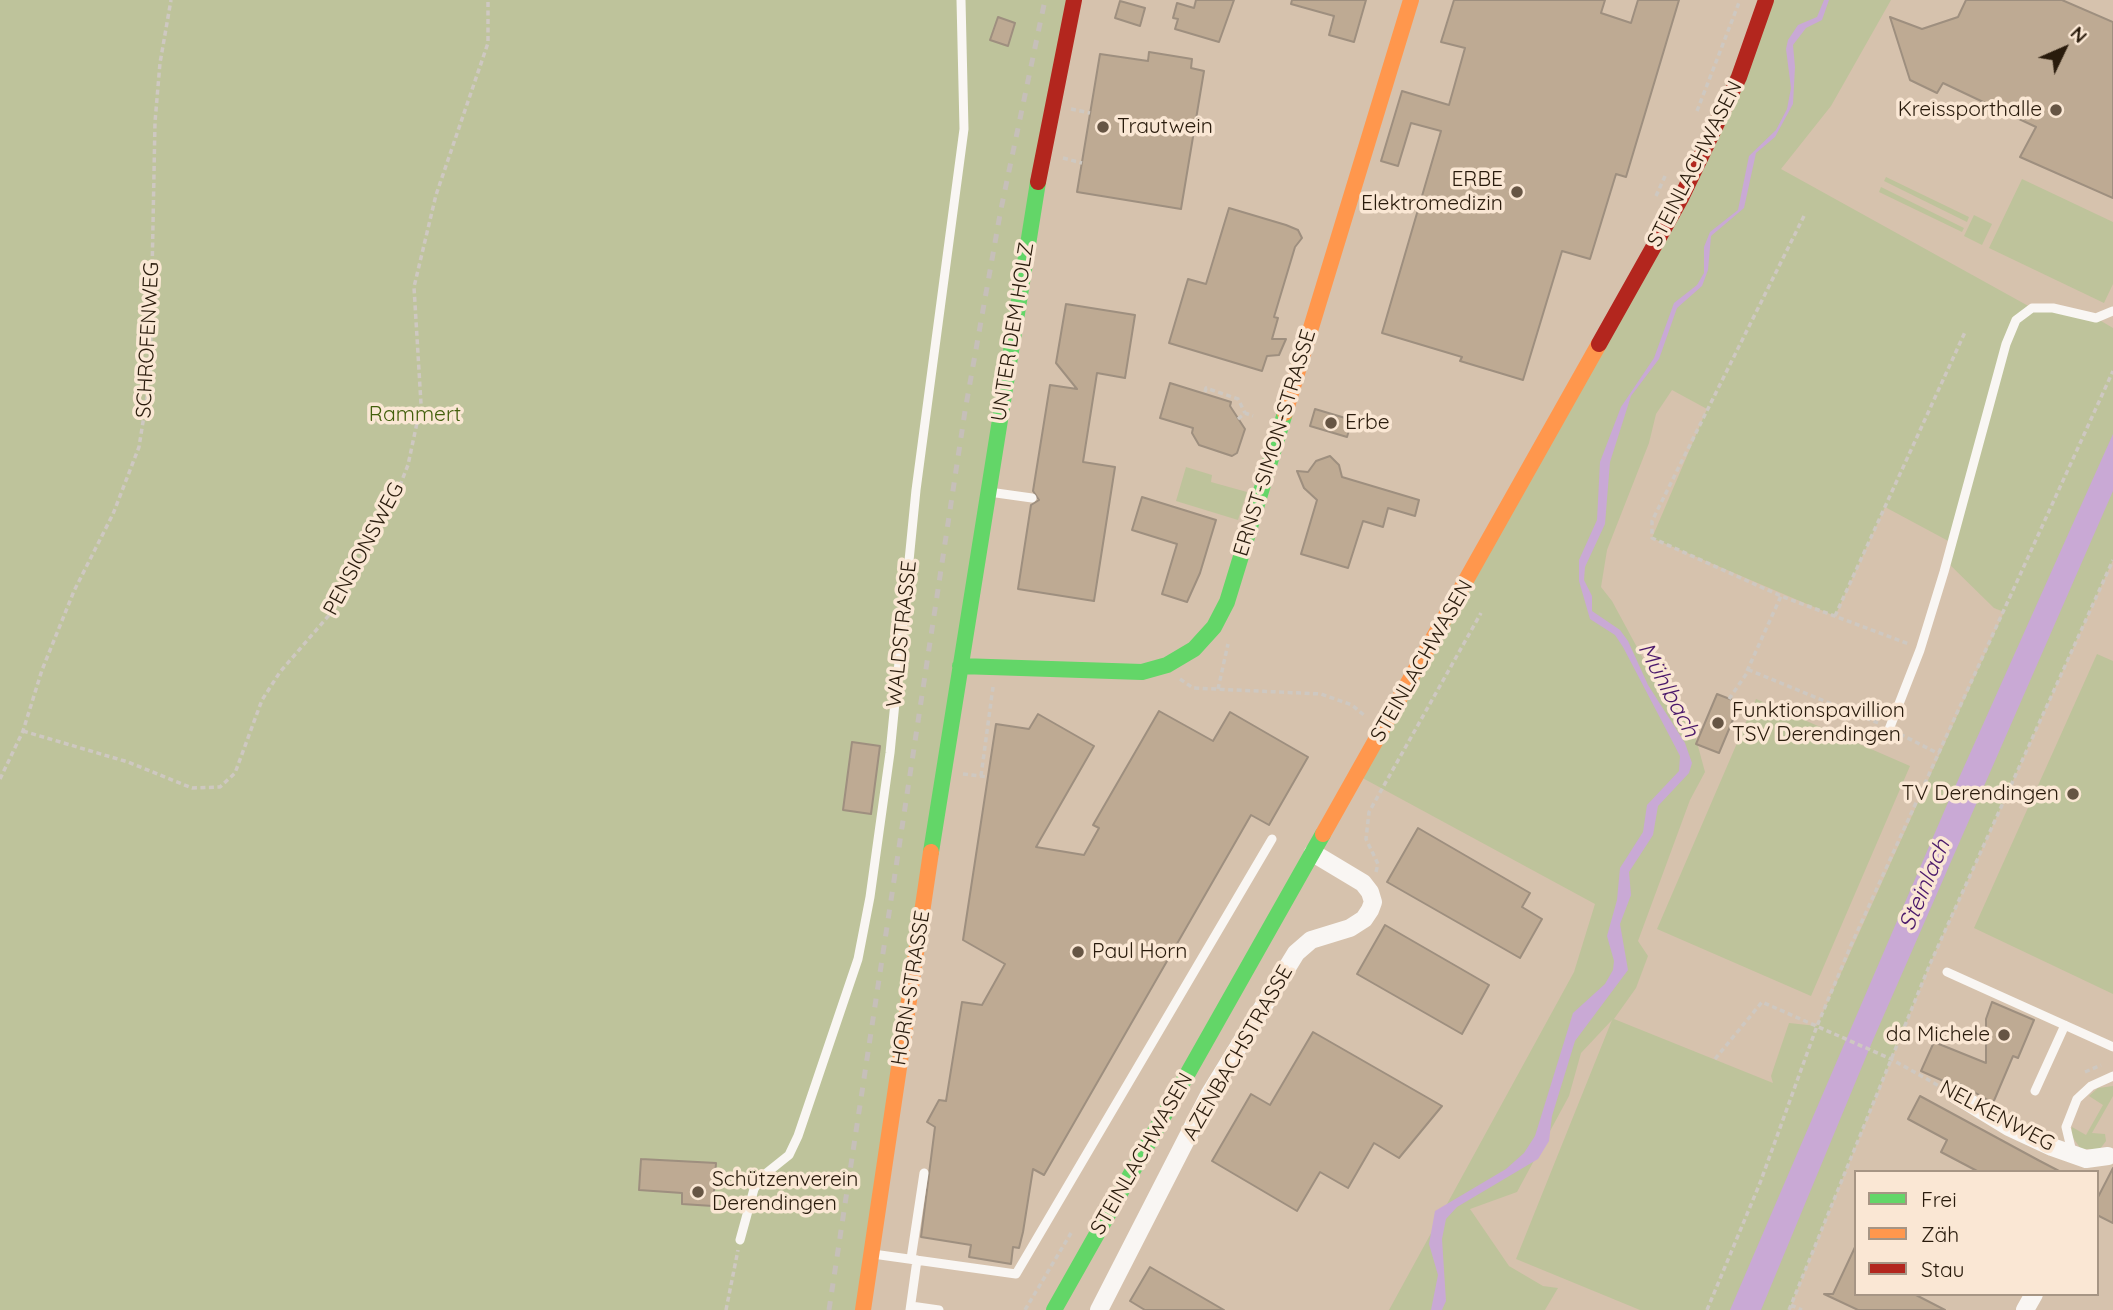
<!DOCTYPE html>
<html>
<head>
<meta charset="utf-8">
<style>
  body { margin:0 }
  #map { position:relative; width:2113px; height:1310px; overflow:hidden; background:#d6c2ad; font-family:Quicksand,sans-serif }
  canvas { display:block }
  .legend { position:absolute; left:1854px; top:1170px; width:245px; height:126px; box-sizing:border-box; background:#fae7d4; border:2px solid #a69584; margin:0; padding:9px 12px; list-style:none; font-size:21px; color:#291b0c }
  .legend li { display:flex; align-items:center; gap:14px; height:35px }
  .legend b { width:35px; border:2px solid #a69584 }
  .north { position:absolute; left:2029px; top:14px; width:70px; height:70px; -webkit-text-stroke:5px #fae7d4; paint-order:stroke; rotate:46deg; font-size:19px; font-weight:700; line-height:28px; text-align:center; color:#291b0c }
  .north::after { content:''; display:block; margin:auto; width:24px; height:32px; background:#291b0c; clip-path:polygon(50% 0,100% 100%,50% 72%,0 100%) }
</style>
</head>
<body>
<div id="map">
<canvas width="2113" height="1310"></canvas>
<ul class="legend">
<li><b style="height:9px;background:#63d668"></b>Frei</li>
<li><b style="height:9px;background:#ff974d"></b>Zäh</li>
<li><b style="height:9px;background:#b3261e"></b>Stau</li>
</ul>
<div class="north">N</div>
</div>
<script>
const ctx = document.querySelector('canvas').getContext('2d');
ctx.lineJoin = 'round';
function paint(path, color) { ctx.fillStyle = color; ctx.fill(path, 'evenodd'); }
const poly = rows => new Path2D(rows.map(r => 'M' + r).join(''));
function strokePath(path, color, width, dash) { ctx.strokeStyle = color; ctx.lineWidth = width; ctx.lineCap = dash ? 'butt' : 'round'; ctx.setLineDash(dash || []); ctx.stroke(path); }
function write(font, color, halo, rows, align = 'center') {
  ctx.font = font + ' Quicksand,sans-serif'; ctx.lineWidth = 7; ctx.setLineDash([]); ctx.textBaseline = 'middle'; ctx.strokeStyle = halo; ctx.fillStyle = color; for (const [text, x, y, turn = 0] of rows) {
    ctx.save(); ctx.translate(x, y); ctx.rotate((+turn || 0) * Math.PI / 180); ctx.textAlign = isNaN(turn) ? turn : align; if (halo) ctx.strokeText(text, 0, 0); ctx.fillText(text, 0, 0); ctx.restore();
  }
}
paint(poly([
  [0,0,1074,0,863,1310,0,1310],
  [1766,0,1891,0,1831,106,1781,169,2032,308,2096,318,2113,328,2113,560,1933,957,1789,1310,1640,1310,1516,1259,1612,1020,1581,1053,1569,1096,1517,1192,1470,1209,1509,1266,1543,1286,1558,1288,1545,1310,1389,1310,1574,972,1595,904,1357,775,1620,309],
  [1672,390,1707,409,1652,538,1835,616,1885,507,1952,543,1947,562,1994,608,2004,612,1817,1026,1789,1023,1771,1076,1773,1083,1614,1019,1636,988,1648,956,1638,941,1690,800,1705,772,1692,724,1646,664,1612,601,1601,587,1607,550,1649,443,1656,414],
  [1886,177,1969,217,1967,222,1884,181],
  [2022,179,2113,222,2113,284,2104,303,1989,248],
  [1881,187,1964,228,1962,232,1879,192],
  [1974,215,1992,224,1982,245,1964,236],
  [1186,467,1212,475,1211,482,1247,492,1238,520,1176,501],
  [2097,654,2113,661,2113,994,1974,928],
  [1756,699,1910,766,1811,996,1657,929],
  [2113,1086,2113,1096,2092,1133,2105,1134,2106,1141,2100,1149,2081,1149,2071,1135,2072,1127,2086,1135,2103,1105,2089,1096,2098,1088]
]), '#bec39b');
paint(poly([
  [1824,0,1829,0,1822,20,1806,28,1793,45,1795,67,1793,104,1775,137,1756,153,1744,208,1711,236,1708,270,1702,286,1677,308,1659,359,1631,396,1610,462,1605,524,1585,567,1584,580,1592,596,1592,611,1620,630,1628,641,1648,685,1685,743,1692,763,1689,773,1658,806,1653,835,1629,872,1631,895,1620,924,1628,970,1575,1041,1552,1116,1549,1141,1538,1159,1457,1207,1446,1219,1442,1239,1446,1301,1442,1310,1431,1310,1438,1275,1429,1244,1435,1211,1506,1169,1524,1153,1535,1136,1573,1013,1605,984,1613,970,1614,961,1607,936,1617,900,1620,868,1643,832,1647,805,1679,771,1680,756,1623,647,1615,635,1590,619,1579,581,1579,560,1597,520,1600,462,1621,407,1654,358,1674,303,1697,285,1704,273,1704,247,1710,232,1738,210,1749,156,1776,130,1787,109,1791,88,1786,49,1788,40,1798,25,1817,17],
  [2113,434,2113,491,1873,1040,1761,1310,1730,1310,1946,807]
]), '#c9a9d5');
const building = poly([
  [1196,0,1234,0,1219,42,1175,29,1178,19,1173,18,1177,3,1194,8,1196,0],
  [1292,0,1366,0,1354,42,1329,35,1334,16,1291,4,1292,0],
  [1454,0,1605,0,1601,13,1631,23,1638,0,1679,0,1626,177,1616,174,1590,259,1562,251,1523,380,1460,361,1462,357,1382,333,1441,131,1411,123,1398,166,1381,161,1402,91,1449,105,1465,48,1441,42,1454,0],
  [1966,0,2062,0,2113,22,2113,198,2020,157,2036,127,1943,83,1937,93,1910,80,1890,17,1922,29,1958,17,1966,0],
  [1120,1,1145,8,1140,26,1115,18,1120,1],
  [998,17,1015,23,1008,46,990,40,998,17],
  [1149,52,1192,59,1191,68,1204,71,1181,209,1077,192,1100,54,1148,61,1149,52],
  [1229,208,1286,225,1298,230,1302,238,1295,247,1274,317,1278,318,1272,339,1286,339,1279,355,1267,356,1262,371,1169,343,1188,279,1206,284,1229,208],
  [1066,304,1135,315,1125,378,1097,373,1083,462,1115,467,1094,601,1018,589,1031,505,1039,500,1033,491,1050,385,1077,389,1056,363,1066,304],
  [1170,383,1231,402,1230,406,1245,429,1237,453,1232,456,1199,445,1192,433,1193,428,1160,418,1170,383],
  [1315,409,1352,420,1347,437,1310,426,1315,409],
  [1330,456,1339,465,1342,477,1419,500,1415,516,1388,508,1383,527,1363,521,1348,568,1301,554,1317,500,1304,488,1297,471,1308,472,1316,461,1330,456],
  [1142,497,1216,520,1200,573,1187,602,1162,594,1177,544,1132,530,1142,497],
  [1717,694,1740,703,1719,753,1696,744,1717,694],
  [1159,711,1213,741,1230,712,1308,757,1269,825,1251,815,1044,1175,1033,1169,1023,1232,1019,1248,1013,1247,1011,1264,969,1257,971,1245,921,1237,935,1127,927,1122,939,1100,946,1101,962,1002,982,1005,1005,964,963,940,996,724,1029,729,1038,714,1094,746,1036,847,1084,855,1099,828,1093,825,1159,711],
  [852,742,880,746,871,814,843,810,852,742],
  [1418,828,1530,893,1522,907,1542,919,1520,958,1387,882,1418,828],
  [1385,925,1489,985,1462,1034,1357,974,1385,925],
  [1992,1002,2034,1020,2018,1058,2013,1056,1993,1103,1960,1084,1950,1084,1921,1071,1934,1042,1986,1063,1986,1019,1992,1002],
  [1313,1032,1442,1106,1399,1158,1374,1143,1348,1188,1320,1172,1297,1211,1212,1161,1251,1094,1270,1105,1313,1032],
  [1920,1096,2038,1160,2061,1172,1979,1172,1941,1152,1947,1140,1908,1119,1920,1096],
  [641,1159,716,1163,713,1206,682,1204,682,1193,639,1190,641,1159],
  [2113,1168,2113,1223,2097,1215,2097,1199,2113,1168],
  [1856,1245,1856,1294,1914,1294,1945,1310,1858,1310,1824,1294,1833,1294,1856,1245],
  [1150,1267,1224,1310,1145,1310,1130,1301,1150,1267]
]);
paint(building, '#beaa93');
strokePath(building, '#9e8f7f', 2);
strokePath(poly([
  [1071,109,1090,113],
  [1697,111,1740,0],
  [1063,158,1082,163],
  [1656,196,1666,174],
  [1804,216,1652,521,1652,538,1781,596,1909,644],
  [1205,392,1206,388,1238,399,1245,413],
  [1238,419,1245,413,1253,416],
  [1835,616,1965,332],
  [1747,671,1781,596],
  [1180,679,1193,688,1321,694,1352,705,1365,716],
  [1218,689,1228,644],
  [1729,699,1749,670,1878,723],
  [23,731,128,762,192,788,220,787,235,773,262,700,280,672,330,614,393,503,408,465,421,404,414,287,436,195,488,43,488,0],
  [1900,734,1939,754],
  [963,774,988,777],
  [981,776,993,687],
  [0,779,23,731,42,670,74,591,113,514,139,447,150,378,155,122,160,63,171,0],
  [1376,872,1378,864,1366,839,1369,812,1481,613],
  [1715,1059,1762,1002,1891,1059,1941,1087],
  [2085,1072,2101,1065],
  [1791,1305,1802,1310],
  [726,1310,738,1250],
  [1025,1310,1071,1233],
  [1707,1310,1760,1183,1817,1026,1852,943,2113,371],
  [1789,1310,1930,964,2113,560]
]), '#cec8c1', 3.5, [5, 3.5]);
strokePath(poly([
  [989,492,1032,498],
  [1888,732,1920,650,1944,572,2006,344,2016,320,2032,308,2053,308,2096,318,2113,311],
  [1947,972,2113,1047],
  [2035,1091,2065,1025],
  [2072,1152,2066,1127,2077,1099,2091,1086,2113,1076],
  [740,1240,754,1189,764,1175,789,1155,798,1136,858,959,870,897,890,753,916,490,964,129,961,0],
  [873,1254,1016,1274,1272,839],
  [911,1259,924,1173],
  [911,1306,939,1310],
  [910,1310,917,1260]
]), '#f9f6f3', 9);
strokePath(poly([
  [1955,1094,2009,1127,2052,1147,2086,1159,2108,1156],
  [1099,1310,1209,1095,1296,953,1311,940,1350,928,1364,919,1370,910,1373,902,1370,892,1363,883,1313,853],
  [2025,1310,2034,1294]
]), '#f9f6f3', 18);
strokePath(poly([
  [960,666,1142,672,1167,665,1194,649,1214,627,1227,602,1285,413],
  [931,852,1038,182],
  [1054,1310,1323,834]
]), '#63d668', 16);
strokePath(poly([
  [1285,413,1411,0],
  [1323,834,1599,344],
  [863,1310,931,852]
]), '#ff974d', 16);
strokePath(poly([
  [1038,182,1074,0],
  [1599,344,1681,198,1739,77,1766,0]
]), '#b3261e', 16);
strokePath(poly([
  [829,1310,965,411,1001,209,1045,0]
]), '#c6bfb9', 5, [9, 9]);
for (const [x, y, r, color] of [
  [2056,110,7,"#654"],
  [1103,127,7,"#654"],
  [1517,192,7,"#654"],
  [1331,423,7,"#654"],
  [1718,723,7,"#654"],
  [2073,794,7,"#654"],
  [1078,952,7,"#654"],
  [2004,1035,7,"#654"],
  [698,1192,7,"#654"]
]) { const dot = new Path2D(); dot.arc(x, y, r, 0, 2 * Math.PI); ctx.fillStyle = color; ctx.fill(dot); strokePath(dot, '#fae7d4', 2.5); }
write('21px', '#291b0c', '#fae7d4', [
  ["Kreissporthalle",2042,110,"right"],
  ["Trautwein",1117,127],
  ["ERBE",1503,180,"right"],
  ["Elektromedizin",1503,204,"right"],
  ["Erbe",1345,423],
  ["Funktionspavillion",1732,711],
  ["TSV Derendingen",1732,735],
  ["TV Derendingen",2059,794,"right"],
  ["Paul Horn",1092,952],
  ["da Michele",1990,1035,"right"],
  ["Schützenverein",712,1180],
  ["Derendingen",712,1204]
], 'left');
write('21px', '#291b0c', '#fae7d4', [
  ["STEINLACHWASEN",1695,164,-63],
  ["UNTER DEM HOLZ",1013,332,-81],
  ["SCHROFENWEG",148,340,-87],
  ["ERNST-SIMON-STRASSE",1275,443,-73],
  ["PENSIONSWEG",364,549,-62],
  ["WALDSTRASSE",902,634,-84],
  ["STEINLACHWASEN",1422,661,-60],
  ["HORN-STRASSE",911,988,-81],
  ["AZENBACHSTRASSE",1238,1053,-60],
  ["NELKENWEG",1997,1116,28],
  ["STEINLACHWASEN",1142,1154,-60]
]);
write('21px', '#425f0c', '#fae7d4', [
  ["Rammert",415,415]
]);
write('italic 23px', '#4a186b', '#fae7d4', [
  ["Mühlbach",1668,690,62],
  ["Steinlach",1925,885,-67]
]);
</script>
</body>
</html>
